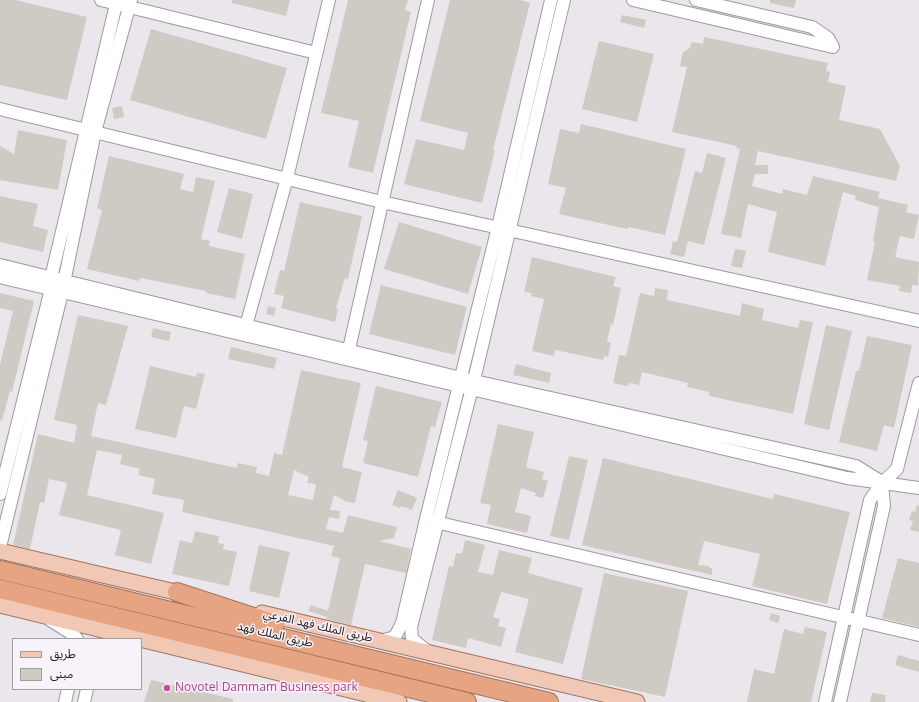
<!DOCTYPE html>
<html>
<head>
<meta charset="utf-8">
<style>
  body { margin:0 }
  #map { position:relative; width:919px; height:702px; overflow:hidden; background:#ebe6ec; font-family:"Open Sans","Noto Sans Arabic",sans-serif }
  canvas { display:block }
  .legend { position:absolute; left:12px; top:638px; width:130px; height:52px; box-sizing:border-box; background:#f8f3fa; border:1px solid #a09da2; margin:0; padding:5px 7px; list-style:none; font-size:12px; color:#1d1b1d }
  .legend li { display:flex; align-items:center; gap:8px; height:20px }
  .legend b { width:20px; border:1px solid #a09da2 }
</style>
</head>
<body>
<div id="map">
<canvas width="919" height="702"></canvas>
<ul class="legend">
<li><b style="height:5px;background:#f1c8b5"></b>طريق</li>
<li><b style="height:11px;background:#cfcac4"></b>مبنى</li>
</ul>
</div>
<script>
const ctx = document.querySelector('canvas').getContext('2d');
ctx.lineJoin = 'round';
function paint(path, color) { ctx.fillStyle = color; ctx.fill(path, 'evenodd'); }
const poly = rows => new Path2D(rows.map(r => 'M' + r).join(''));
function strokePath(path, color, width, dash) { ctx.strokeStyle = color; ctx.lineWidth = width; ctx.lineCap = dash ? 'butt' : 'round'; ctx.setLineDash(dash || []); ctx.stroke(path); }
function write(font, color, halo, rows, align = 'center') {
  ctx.font = font + ' "Open Sans","Noto Sans Arabic",sans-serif'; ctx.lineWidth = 3; ctx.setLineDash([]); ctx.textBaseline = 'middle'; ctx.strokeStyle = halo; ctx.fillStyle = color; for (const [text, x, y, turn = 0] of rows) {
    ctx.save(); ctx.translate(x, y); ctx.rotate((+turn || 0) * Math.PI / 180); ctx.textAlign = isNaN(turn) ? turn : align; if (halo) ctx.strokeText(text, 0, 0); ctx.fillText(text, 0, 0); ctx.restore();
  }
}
paint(poly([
  [0,0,15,0,87,17,67,100,0,85],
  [232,0,290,0,286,16,232,3],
  [348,0,408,0,405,10,411,12,373,173,348,167,359,121,321,113],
  [450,0,520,0,530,3,493,150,495,150,482,203,404,184,416,139,464,150,468,133,420,121],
  [770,0,796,0,794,8,770,3],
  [622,15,646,20,644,28,620,22],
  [151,29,287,68,266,139,130,100],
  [704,37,828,63,826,71,830,72,828,82,846,86,839,120,880,129,900,166,896,181,758,151,755,165,768,165,768,174,755,174,752,186,782,194,783,189,807,195,813,176,880,192,878,198,908,205,906,212,919,215,914,239,900,236,895,257,919,262,918,286,912,285,911,293,899,291,900,286,867,280,875,242,873,241,879,207,855,200,856,196,843,192,825,266,768,252,777,212,748,204,741,238,721,234,740,149,736,148,737,146,672,132,687,67,680,66,683,52,690,48,692,42,703,44],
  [599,41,654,54,637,122,582,109],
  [122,106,124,117,114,119,112,108],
  [581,124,686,149,665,235,629,227,627,229,559,214,566,188,548,184,560,129,579,133],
  [18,130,67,140,58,190,0,180,0,146,14,154],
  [707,153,726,158,704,245,688,241,684,257,670,254,673,241,677,242,695,171,702,173],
  [109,156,184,174,180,189,193,192,196,177,215,181,201,239,210,241,209,246,245,254,235,299,206,293,206,291,140,278,139,281,87,269,102,210,97,208],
  [229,188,253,194,242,239,217,232],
  [0,196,38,204,33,226,48,230,43,252,0,242],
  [300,202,362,216,348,279,345,278,336,308,338,309,335,322,281,308,284,296,274,294,280,270,284,271],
  [399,222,482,247,468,294,384,269],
  [735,249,746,251,742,268,731,266],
  [532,257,616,277,613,286,621,288,613,325,611,324,607,342,611,343,608,357,604,356,603,360,555,350,554,356,532,351,544,299,531,296,532,293,524,292],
  [381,285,467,307,455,355,369,334],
  [655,288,668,290,667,300,740,316,742,303,764,309,762,320,798,328,800,320,813,322,793,414,709,396,709,392,687,387,688,383,642,372,639,385,629,383,628,386,613,383,619,355,626,356,640,293,654,296],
  [0,293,34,301,12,392,10,391,2,421,0,420,0,365,13,311,0,308],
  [268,306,276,308,274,316,266,314],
  [78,315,128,326,106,405,98,403,91,436,237,468,238,463,257,467,256,473,269,476,274,453,282,455,301,370,361,383,342,467,362,472,359,484,355,503,347,502,334,495,330,510,340,511,339,519,329,517,326,529,343,533,348,515,397,527,394,538,379,541,411,549,406,573,365,564,351,625,326,619,327,617,308,611,311,605,328,611,340,558,331,556,334,546,182,512,184,500,152,494,155,479,138,475,140,469,120,464,122,455,97,450,87,495,164,513,151,564,115,555,121,530,59,515,67,483,49,479,44,503,40,502,30,549,13,545,38,434,74,443,77,425,54,420],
  [294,470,309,477,307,483,316,484,313,500,288,495],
  [826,325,852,331,829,430,804,424],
  [153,328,171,332,169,341,151,337],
  [867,336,912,345,894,428,884,425,877,451,839,442,856,371,859,371],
  [231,347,277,358,274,369,228,359],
  [516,364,551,373,549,383,513,375],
  [150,366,196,377,197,373,205,374,196,409,184,406,176,438,135,429],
  [376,386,442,402,435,427,431,426,418,477,363,463,368,441,363,440],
  [498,424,534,432,526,467,544,472,542,479,548,481,543,498,535,496,536,493,521,488,515,512,531,516,527,533,487,524,491,505,480,503],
  [569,456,588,460,569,540,550,536],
  [603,458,773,499,774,494,850,512,827,604,752,586,760,554,704,541,698,565,709,566,709,568,712,568,712,575,582,545],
  [398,490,417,498,412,510,401,506,400,508,392,505],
  [917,505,919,506,919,532,910,530,913,521,909,520,912,511,915,512],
  [195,531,219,536,218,543,224,544,223,549,237,552,229,586,172,574,180,540,192,543],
  [465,540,485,545,478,572,493,575,499,550,532,558,528,573,583,588,563,664,515,652,529,599,501,592,493,617,500,619,498,626,506,628,501,647,468,638,466,648,432,640,449,566,453,567,456,553,462,554],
  [259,545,290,552,279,598,249,591],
  [898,558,919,563,919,627,882,618],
  [604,573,688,591,665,697,581,679],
  [771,613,780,616,778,623,769,620],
  [805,627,827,632,811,702,747,702,754,669,774,674,784,629,803,634],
  [898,655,919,661,919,672,895,665],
  [151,680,233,699,233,702,144,702],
  [872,693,886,695,885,702,870,702]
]), '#cfcac4');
const minor = poly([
  [101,0,316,53],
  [633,0,833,47,828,38,812,27,696,0],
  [0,109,382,202,919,321],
  [0,265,461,378,856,466,880,481],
  [0,277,847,478,919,488],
  [244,333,287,178,329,0],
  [349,349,428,0],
  [0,494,51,289,51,278,117,0],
  [431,521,919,635],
  [0,547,62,292,95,132,131,0],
  [50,620,74,635,77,639],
  [380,641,395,637,402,623,426,519,498,227,551,0],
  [427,651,412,639,411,627,474,380,564,0],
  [65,702,68,689],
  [84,702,87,689],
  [825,702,870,500,882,483,897,469,919,383],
  [840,702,884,506,882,483]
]);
const major = poly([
  [0,551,188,595],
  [0,605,399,702],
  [262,613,637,702]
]);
const highway = poly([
  [0,570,549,702],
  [0,589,467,702],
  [177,592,275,624]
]);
strokePath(minor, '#9e999f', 14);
strokePath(major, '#a0745f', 17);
strokePath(highway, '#a0745f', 20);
strokePath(minor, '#fff', 12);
strokePath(major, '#f1c8b5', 15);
strokePath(highway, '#e7a483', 18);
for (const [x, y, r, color] of [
  [167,688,4,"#d1479c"]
]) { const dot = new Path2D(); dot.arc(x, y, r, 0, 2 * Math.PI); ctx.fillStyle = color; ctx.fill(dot); strokePath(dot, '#f8f3fa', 1.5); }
write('12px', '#1d1b1d', '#f8f3fa', [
  ["طريق الملك فهد الفرعي",318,626,13],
  ["طريق الملك فهد",275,635,13]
]);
write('12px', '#b23c85', '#f8f3fa', [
  ["Novotel Dammam Business park",175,688]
], 'left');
</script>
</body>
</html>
